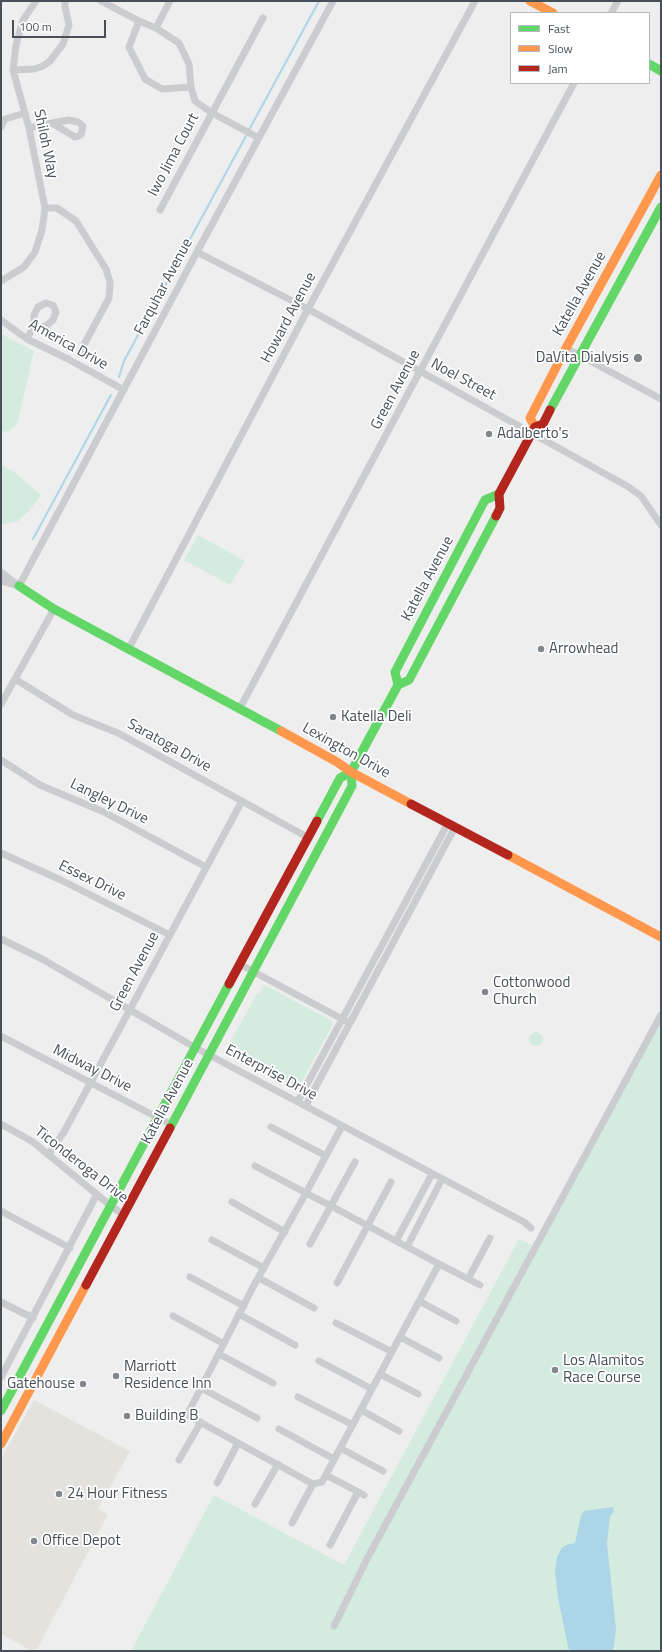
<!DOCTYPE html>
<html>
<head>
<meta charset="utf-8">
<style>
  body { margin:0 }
  #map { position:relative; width:662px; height:1652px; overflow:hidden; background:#efeeee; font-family:"Titillium Web",sans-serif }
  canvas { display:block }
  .frame { position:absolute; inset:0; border:2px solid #474f59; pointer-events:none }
  .legend { position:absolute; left:510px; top:12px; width:140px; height:72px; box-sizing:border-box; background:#fff; border:1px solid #b5b9bd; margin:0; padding:5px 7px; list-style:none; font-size:12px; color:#474f59 }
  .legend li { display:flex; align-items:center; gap:8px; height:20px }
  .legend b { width:20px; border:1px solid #b5b9bd }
  .scale { position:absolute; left:12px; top:20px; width:94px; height:18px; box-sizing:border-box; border:2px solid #474f59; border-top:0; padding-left:5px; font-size:12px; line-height:14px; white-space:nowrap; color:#474f59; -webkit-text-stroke:3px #fff; paint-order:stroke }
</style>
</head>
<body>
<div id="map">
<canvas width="662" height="1652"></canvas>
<div class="frame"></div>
<ul class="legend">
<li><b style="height:5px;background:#63d668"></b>Fast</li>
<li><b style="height:5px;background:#ff974d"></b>Slow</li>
<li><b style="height:5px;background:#b3261e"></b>Jam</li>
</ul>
<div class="scale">100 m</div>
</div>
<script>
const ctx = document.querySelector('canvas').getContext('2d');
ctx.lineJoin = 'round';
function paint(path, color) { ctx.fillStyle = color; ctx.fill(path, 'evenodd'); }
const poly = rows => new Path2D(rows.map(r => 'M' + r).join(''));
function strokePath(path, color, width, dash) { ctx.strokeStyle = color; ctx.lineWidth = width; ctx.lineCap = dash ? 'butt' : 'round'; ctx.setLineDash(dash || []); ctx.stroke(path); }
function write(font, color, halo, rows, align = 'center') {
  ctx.font = font + ' "Titillium Web",sans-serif'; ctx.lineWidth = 3.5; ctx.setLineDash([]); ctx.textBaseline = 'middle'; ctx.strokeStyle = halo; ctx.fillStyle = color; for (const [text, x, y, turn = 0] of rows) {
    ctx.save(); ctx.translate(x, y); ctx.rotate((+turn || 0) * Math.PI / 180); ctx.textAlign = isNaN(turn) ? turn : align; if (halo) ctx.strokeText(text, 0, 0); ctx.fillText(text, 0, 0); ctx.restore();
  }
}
paint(poly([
  [34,1400,130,1451,98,1509,108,1514,36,1651,32,1651,1,1634,1,1459]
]), '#e4e2dc');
paint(poly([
  [1,334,34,351,17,425,9,431,1,432],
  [1,464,17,474,41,495,30,510,18,521,1,525],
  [198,535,245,561,230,585,184,560],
  [264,985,332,1021,332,1026,301,1083,298,1087,229,1051,232,1044,231,1041,256,995,259,994],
  [661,1010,661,1651,131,1651,214,1495,344,1565,519,1239,534,1246],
  '529 1039a7 7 0 1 1 14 0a7 7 0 1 1-14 0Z'
]), '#d4ecdf');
paint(poly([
  [613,1507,614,1511,610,1516,607,1543,616,1629,614,1646,612,1651,569,1651,558,1598,555,1571,557,1557,562,1548,566,1545,575,1543,581,1516,584,1511]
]), '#acd5e7');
strokePath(poly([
  [249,130,319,1],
  [119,377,124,361,247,134],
  [33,539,111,395]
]), '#acd5e7', 2);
strokePath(poly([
  [101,1,139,21,156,28,179,43,189,64,191,87,195,101,212,113,259,138],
  [611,13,618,1],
  [139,21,129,47,145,79,162,89,191,87],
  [156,28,170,1],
  [13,70,34,69,43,66,50,61,63,44,69,25,65,7,65,1],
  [1,127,5,119,25,113],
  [29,128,52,123,75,137,81,135,83,126,78,122,69,120,52,123],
  [45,208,57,208,76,221,106,269,110,282,109,298,79,354],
  [160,210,263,18],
  [197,252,308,309,627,486,641,496,661,525],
  [1,281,24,267,35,252,42,230,45,208,29,128,13,70,16,45,23,20,36,1],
  [1,320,27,339,68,359,124,390],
  [27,339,34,325,34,315,38,307,46,303,53,305,56,312,53,320,46,326,41,327,34,325],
  [566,348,661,399],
  [1,572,19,586,1,581],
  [19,586,197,252,333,1],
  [129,648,308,309,475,1],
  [15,679,73,715,118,733,309,838],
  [1,704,54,609],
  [240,708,574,83],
  [1,760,40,785,104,812,206,867],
  [1,853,61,880,170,935],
  [1,939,42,959,196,1048,524,1222,531,1228],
  [241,965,346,1021],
  [1,1036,172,1125],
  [298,1101,448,823],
  [306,1105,455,827],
  [1,1124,33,1142,111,1206,124,1215],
  [271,1127,326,1156],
  [49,1154,64,1132,242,801],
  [255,1166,306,1193,331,1206,439,1264,322,1482,313,1484,187,1415,253,1287,306,1193,342,1126],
  [232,1202,285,1232],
  [1,1211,70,1248],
  [212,1240,264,1268],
  [396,1241,432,1174],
  [310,1244,355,1162],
  [407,1247,442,1179],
  [439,1264,480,1285],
  [190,1277,244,1306],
  [259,1278,314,1308],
  [468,1279,490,1238],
  [337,1283,391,1182],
  [419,1301,456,1321],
  [1,1302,33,1318],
  [239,1314,295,1345],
  [173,1316,224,1344],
  [336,1323,392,1352],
  [400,1337,439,1358],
  [219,1354,273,1383],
  [319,1361,372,1389],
  [380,1374,418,1394],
  [1,1377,97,1194],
  [201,1388,257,1418],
  [298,1397,353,1425],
  [361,1410,399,1431],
  [279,1429,334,1459],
  [340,1448,383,1471],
  [179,1460,201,1422],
  [326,1475,364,1495],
  [217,1483,238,1443],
  [255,1504,278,1464],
  [292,1523,313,1484],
  [330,1545,358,1492],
  [334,1626,368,1557,661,1015]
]), '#cacccf', 7);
strokePath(poly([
  [649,64,661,71],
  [550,410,661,207],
  [19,586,54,609,281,731],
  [398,685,395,672,485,500,499,494],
  [317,821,340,778,351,772,398,685,409,680,496,516],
  [170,1128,352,786,351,772],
  [1,1411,229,984]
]), '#63d668', 9);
strokePath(poly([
  [530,1,553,13],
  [535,427,530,418,566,348,661,175],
  [281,731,337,762,351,772,411,804],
  [508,855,661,937],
  [1,1444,86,1285]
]), '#ff974d', 9);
strokePath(poly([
  [496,516,500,508,499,494,535,427,543,424,550,410],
  [411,804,508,855],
  [229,984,317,821],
  [86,1285,170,1128]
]), '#b3261e', 9);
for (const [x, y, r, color] of [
  [638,358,5,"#82878d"],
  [489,434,4,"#82878d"],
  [541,649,4,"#82878d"],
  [333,717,4,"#82878d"],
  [485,992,4,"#82878d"],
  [555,1370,4,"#82878d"],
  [116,1376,4,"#82878d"],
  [83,1384,4,"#82878d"],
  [127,1416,4,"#82878d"],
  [59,1494,4,"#82878d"],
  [34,1541,4,"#82878d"]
]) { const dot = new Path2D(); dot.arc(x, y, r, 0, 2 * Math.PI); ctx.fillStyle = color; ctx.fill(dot); strokePath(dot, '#fff', 1.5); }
write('15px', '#474f59', '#fff', [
  ["Shiloh Way",45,144,78],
  ["Iwo Jima Court",174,155,-62],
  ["Farquhar Avenue",164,287,-62],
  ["Katella Avenue",580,294,-61],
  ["Howard Avenue",289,318,-62],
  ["America Drive",68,345,29],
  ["Noel Street",463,380,28],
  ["Green Avenue",396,390,-62],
  ["Katella Avenue",428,579,-62],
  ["Saratoga Drive",169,746,29],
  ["Lexington Drive",346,751,29],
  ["Langley Drive",109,802,26],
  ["Essex Drive",92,881,26],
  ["Green Avenue",135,972,-62],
  ["Midway Drive",92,1069,27],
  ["Enterprise Drive",271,1073,28],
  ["Katella Avenue",168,1102,-62],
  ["Ticonderoga Drive",81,1165,38]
]);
write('15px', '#474f59', '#fff', [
  ["DaVita Dialysis",629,358,"right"],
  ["Adalberto's",497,434],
  ["Arrowhead",549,649],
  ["Katella Deli",341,717],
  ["Cottonwood",493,983],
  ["Church",493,1000],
  ["Los Alamitos",563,1361],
  ["Race Course",563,1378],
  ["Marriott",124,1367],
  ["Residence Inn",124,1384],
  ["Gatehouse",75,1384,"right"],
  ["Building B",135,1416],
  ["24 Hour Fitness",67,1494],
  ["Office Depot",42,1541]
], 'left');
</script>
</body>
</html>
